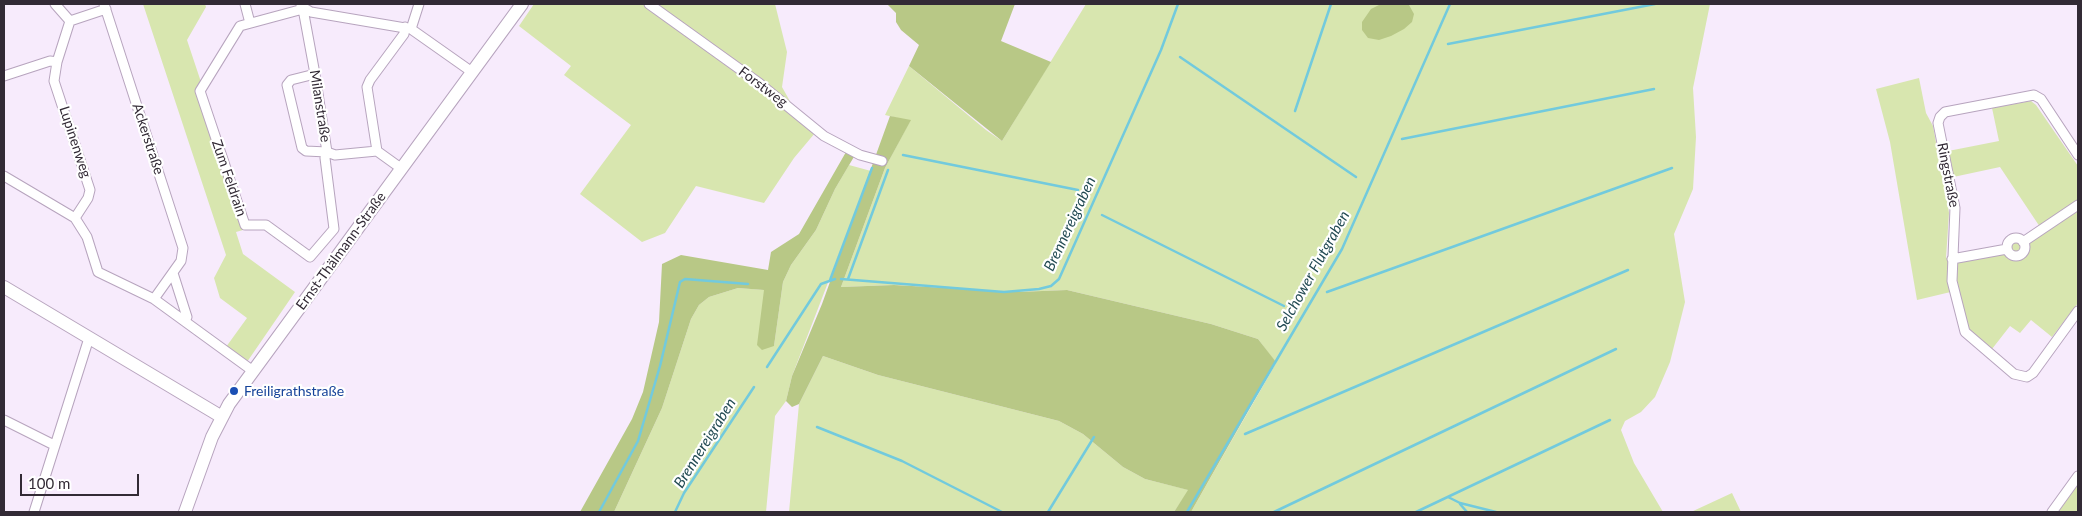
<!DOCTYPE html>
<html>
<head>
<meta charset="utf-8">
<style>
  body { margin:0 }
  #map { position:relative; width:2082px; height:516px; overflow:hidden; background:#f7ebfc; font-family:Lato,sans-serif }
  canvas { display:block }
  .frame { position:absolute; inset:0; border:5px solid #322a35; pointer-events:none }
  .scale { position:absolute; left:20px; top:474px; width:119px; height:22px; box-sizing:border-box; border:2px solid #322a35; border-top:0; padding-left:6px; font-size:15px; line-height:18px; white-space:nowrap; color:#322a35; -webkit-text-stroke:4px #fff; paint-order:stroke }
</style>
</head>
<body>
<div id="map">
<canvas width="2082" height="516"></canvas>
<div class="frame"></div>
<div class="scale">100 m</div>
</div>
<script>
const ctx = document.querySelector('canvas').getContext('2d');
ctx.lineJoin = 'round';
function paint(path, color) { ctx.fillStyle = color; ctx.fill(path, 'evenodd'); }
const poly = rows => new Path2D(rows.map(r => 'M' + r).join(''));
function strokePath(path, color, width, dash) { ctx.strokeStyle = color; ctx.lineWidth = width; ctx.lineCap = dash ? 'butt' : 'round'; ctx.setLineDash(dash || []); ctx.stroke(path); }
function write(font, color, halo, rows, align = 'center') {
  ctx.font = font + ' Lato,sans-serif'; ctx.lineWidth = 4.5; ctx.setLineDash([]); ctx.textBaseline = 'middle'; ctx.strokeStyle = halo; ctx.fillStyle = color; for (const [text, x, y, turn = 0] of rows) {
    ctx.save(); ctx.translate(x, y); ctx.rotate((+turn || 0) * Math.PI / 180); ctx.textAlign = isNaN(turn) ? turn : align; if (halo) ctx.strokeText(text, 0, 0); ctx.fillText(text, 0, 0); ctx.restore();
  }
}
paint(poly([
  [143,4,205,4,206,7,187,40,201,82,197,91,243,230,236,232,243,254,295,292,247,362,226,347,247,318,220,298,214,278,226,255],
  [534,4,775,4,787,52,782,87,801,121,815,133,794,158,764,203,696,186,665,233,642,242,580,194,631,125,564,75,571,66,519,26],
  [1086,4,1710,4,1693,88,1696,137,1693,189,1674,234,1685,302,1670,362,1655,397,1641,412,1625,421,1621,430,1634,463,1663,512,1191,512,1276,363,1258,339,1211,324,1067,290,1017,292,894,285,841,287,885,168,910,121,885,115,909,66,986,130,1002,141],
  [1919,78,1926,113,1933,126,1938,153,1999,141,1992,108,2031,101,2036,105,2078,166,2078,303,2052,337,2031,320,2020,333,2010,326,1992,349,1969,330,1959,290,1917,300,1890,142,1876,89],
  [2000,167,2040,227,2024,237,2017,234,2010,235,2002,246,1993,250,1946,258,1949,213,1944,179],
  [849,165,871,171,792,376,786,401,775,416,766,512,614,512,662,408,691,319,699,305,709,297,738,288,765,290,758,345,774,346,783,282,791,265,816,230,835,189],
  [823,356,878,375,1059,421,1083,434,1123,467,1145,479,1189,490,1174,512,789,512,799,404],
  [2077,484,2078,512,2057,512],
  [1732,493,1741,512,1691,512]
]), '#d8e6af');
paint(poly([
  [887,4,1015,4,1001,41,1051,62,1002,141,909,66,919,45,901,30,896,22,896,13],
  [1381,4,1409,5,1414,14,1412,22,1404,29,1391,36,1379,40,1368,38,1362,30,1362,22,1371,9],
  [890,116,911,120,885,168,841,287,894,285,1017,292,1067,290,1211,324,1258,339,1276,362,1191,512,1174,512,1188,490,1145,479,1123,467,1083,434,1059,421,878,375,823,356,799,404,792,407,786,401,792,376,822,304],
  [846,152,855,155,835,189,816,230,791,265,783,282,774,346,762,350,757,345,764,290,738,288,709,297,699,305,691,319,662,408,614,512,580,512,632,419,643,392,659,322,662,264,681,255,768,270,771,252,799,234]
]), '#b8c886');
strokePath(poly([
  [1448,44,1655,4],
  [1180,57,1356,177],
  [1295,111,1331,4],
  [1402,139,1654,89],
  [903,155,1078,190],
  [1102,215,1284,306],
  [841,279,1004,292,1039,289,1051,286,1059,279,1161,50,1178,4],
  [848,279,888,170],
  [830,280,872,168],
  [1327,292,1672,168],
  [767,367,821,284,835,279],
  [817,427,902,461,1002,512],
  [1245,434,1628,270],
  [1448,497,1460,503,1496,512],
  [1460,504,1467,512],
  [599,512,638,441,660,366,680,282,685,279,748,284],
  [675,512,684,493,754,387],
  [1048,512,1094,437],
  [1187,512,1342,249,1450,4],
  [1274,512,1616,349],
  [1416,512,1610,420]
]), '#72cadd', 2.5);
const street = poly([
  [55,4,70,21],
  [104,4,183,248,181,261,154,299],
  [245,4,250,23],
  [649,4,759,83,824,136,860,155,882,161],
  [301,6,311,12,411,29,472,72],
  [411,29,419,4],
  [57,62,54,81,90,190,88,198,75,218],
  [315,74,291,80,287,85,302,148,306,151,327,152,325,158,334,229,310,257,266,225,245,225,200,91,240,26,303,9,315,74,327,152,335,155,377,151,402,169],
  [4,76,50,61,57,62,70,21,106,9],
  [377,151,367,87,370,80,404,34,405,27],
  [2078,155,2041,99,2034,95,1945,112,1940,117,1938,123,1955,208,1952,281,1965,332,2014,374,2027,377,2033,373,2078,311],
  [4,176,75,218,87,237,98,272,154,299,253,371],
  '2007 247a9 9 0 1 1 18 0a9 9 0 1 1-18 0Z',
  [2023,242,2078,205],
  [1952,259,2007,249],
  [173,273,187,317,185,321],
  [4,420,54,445],
  [34,512,89,338],
  [2052,512,2078,476]
]);
const secondary = poly([
  [4,287,222,417],
  [185,512,212,437,229,404,522,4]
]);
strokePath(street, '#b7a4be', 11);
strokePath(secondary, '#b7a4be', 14);
strokePath(street, '#fff', 9);
strokePath(secondary, '#fff', 12);
for (const [x, y, r, color] of [
  [234,391,5,"#1a4fb4"]
]) { const dot = new Path2D(); dot.arc(x, y, r, 0, 2 * Math.PI); ctx.fillStyle = color; ctx.fill(dot); strokePath(dot, '#fff', 2); }
write('14px', '#322a35', '#fff', [
  ["Forstweg",763,87,37],
  ["Milanstraße",320,106,81],
  ["Ackerstraße",148,139,72],
  ["Lupinenweg",75,142,72],
  ["Ringstraße",1948,175,79],
  ["Zum Feldrain",229,178,71],
  ["Ernst-Thälmann-Straße",341,251,-54]
]);
write('14px', '#164399', '#fff', [
  ["Freiligrathstraße",244,391]
], 'left');
write('italic 15px', '#224a53', '#fff', [
  ["Brennereigraben",1070,224,-65],
  ["Selchower Flutgraben",1313,271,-61],
  ["Brennereigraben",705,443,-58]
]);
</script>
</body>
</html>
